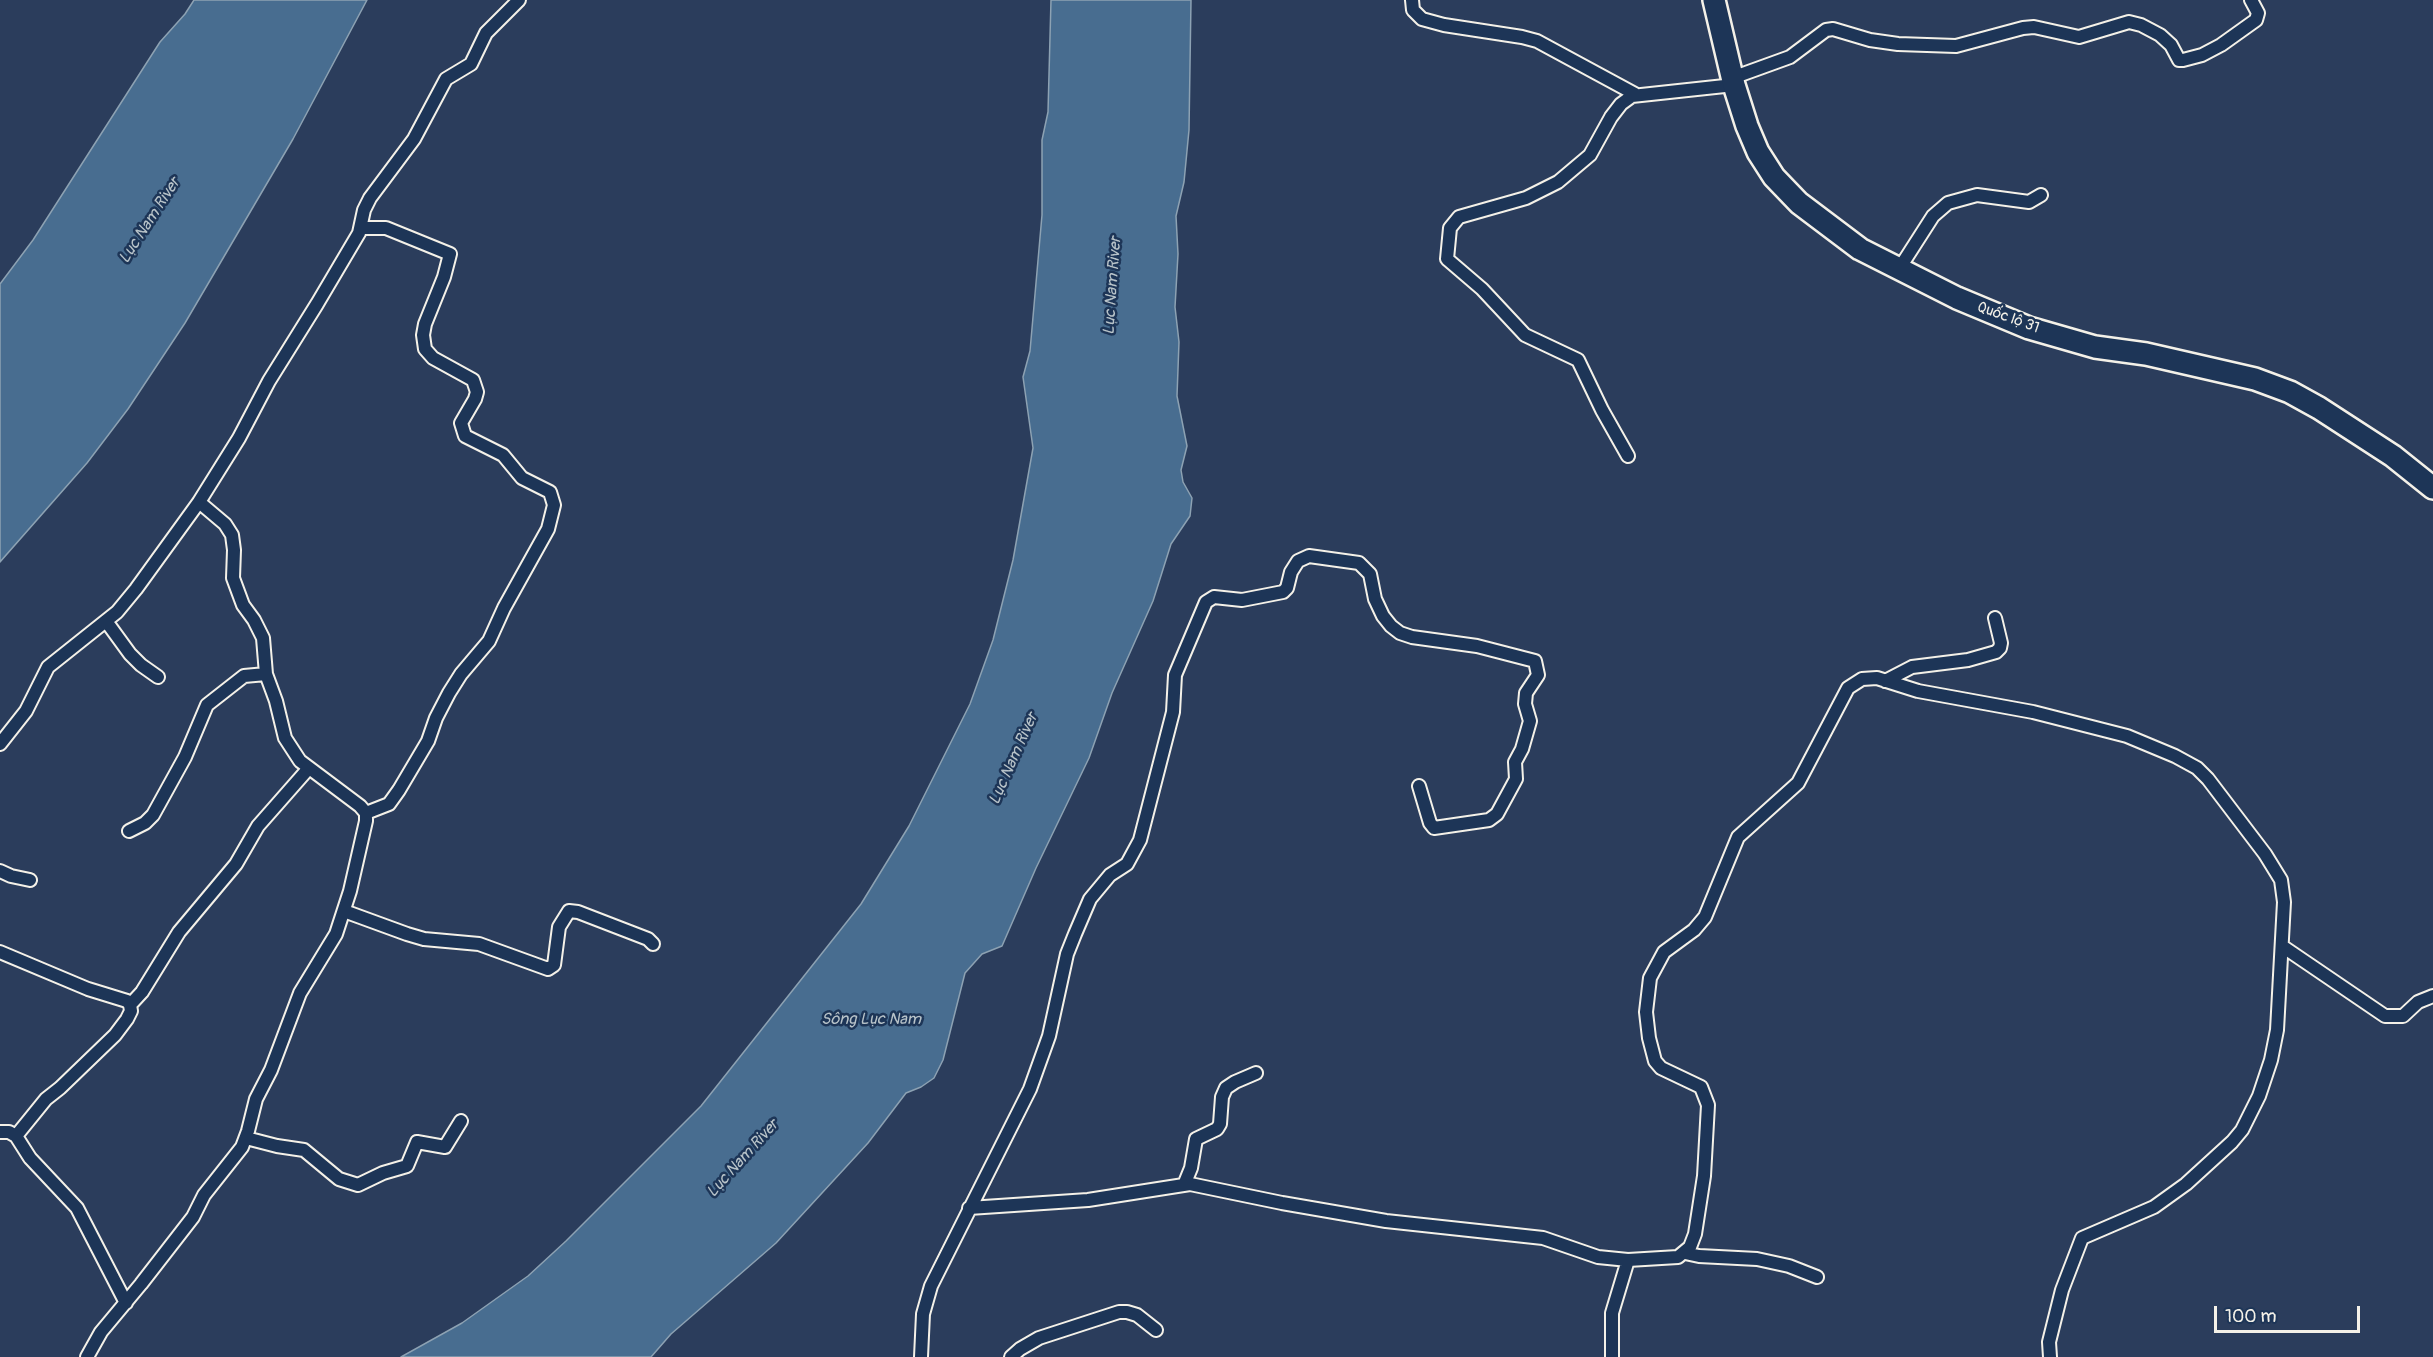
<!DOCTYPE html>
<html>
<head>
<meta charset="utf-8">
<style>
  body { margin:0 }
  #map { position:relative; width:2433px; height:1357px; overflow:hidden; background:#2b3d5c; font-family:Pangolin,sans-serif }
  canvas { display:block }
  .scale { position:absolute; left:2214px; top:1306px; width:146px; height:27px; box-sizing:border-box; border:3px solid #f4f1e8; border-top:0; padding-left:8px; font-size:18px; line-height:21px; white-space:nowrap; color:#f4f1e8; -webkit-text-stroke:4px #1d3557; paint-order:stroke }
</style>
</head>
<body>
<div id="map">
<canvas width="2433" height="1357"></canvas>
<div class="scale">100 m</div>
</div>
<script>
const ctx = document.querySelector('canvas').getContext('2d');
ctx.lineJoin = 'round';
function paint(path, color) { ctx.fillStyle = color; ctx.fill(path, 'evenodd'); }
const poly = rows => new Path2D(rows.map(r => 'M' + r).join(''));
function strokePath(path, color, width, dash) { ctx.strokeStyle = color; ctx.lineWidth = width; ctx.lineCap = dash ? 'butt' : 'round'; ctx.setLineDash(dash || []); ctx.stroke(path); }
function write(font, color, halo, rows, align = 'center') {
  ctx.font = font + ' Pangolin,sans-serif'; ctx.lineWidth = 5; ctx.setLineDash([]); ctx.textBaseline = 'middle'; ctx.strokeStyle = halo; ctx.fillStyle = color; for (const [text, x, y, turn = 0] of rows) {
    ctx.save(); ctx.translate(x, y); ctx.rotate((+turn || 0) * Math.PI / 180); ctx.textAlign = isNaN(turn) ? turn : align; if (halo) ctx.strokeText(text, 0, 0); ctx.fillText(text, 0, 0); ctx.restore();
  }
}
const water = poly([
  [194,0,367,0,293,139,185,323,128,409,87,463,0,562,0,284,33,240,160,42,185,14,194,0],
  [1051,0,1191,0,1189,130,1184,182,1176,216,1178,254,1175,307,1179,342,1177,396,1187,446,1181,470,1183,482,1192,498,1190,516,1171,544,1153,601,1112,693,1089,758,1036,868,1002,946,982,954,965,973,943,1060,934,1078,921,1087,906,1093,868,1143,776,1243,671,1334,651,1357,401,1357,462,1323,528,1276,566,1241,701,1106,861,904,909,826,970,704,993,640,1013,560,1033,448,1023,377,1030,351,1042,215,1042,140,1048,112,1051,0]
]);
paint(water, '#486d90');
strokePath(water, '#8da2b3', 1.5);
const street = poly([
  [1412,0,1413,10,1422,19,1444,25,1522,37,1537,41,1635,94],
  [1732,78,1790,57,1826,30,1833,29,1870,40,1898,44,1956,46,2023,28,2034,27,2079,37,2129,22,2141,25,2160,35,2171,45,2179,60,2183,60,2202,55,2221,45,2256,20,2258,13,2251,0],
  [361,228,386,228,450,254,444,277,425,324,423,335,425,349,433,358,473,380,477,392,475,399,461,423,465,436,503,455,522,478,550,492,554,505,548,529,504,608,489,641,461,674,449,693,436,718,428,741,399,790,389,804,366,813],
  [1899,269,1933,216,1948,203,1977,195,2029,202,2041,195],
  [1628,456,1602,410,1578,360,1525,335,1482,289,1447,259,1450,228,1459,217,1526,198,1558,182,1590,155,1611,117,1621,104,1632,96,1734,85],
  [106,621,130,654,141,665,158,677],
  [1885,681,1912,667,1968,660,1996,652,2000,648,2001,643,1995,618],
  [0,744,26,711,48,667,117,612,136,589,199,502,239,438,269,381,317,304,359,233,364,210,370,198,414,139,446,79,471,64,486,33,519,0],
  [129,831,145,823,153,815,185,757,207,705,244,676,266,674],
  [0,871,11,876,30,880],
  [344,911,407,934,424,939,479,944,548,969,554,965,559,927,569,911,578,912,648,939,653,944],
  [2282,946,2385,1016,2403,1016,2418,1002,2433,996],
  [0,952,88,989,127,1001,130,1005],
  [0,1132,9,1132,16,1136,30,1158,77,1208,126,1303],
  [16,1136,46,1099,60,1088,115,1035,127,1019,131,1011,130,1005,142,992,179,932,236,864,258,826,309,768],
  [246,1138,277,1146,304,1150,339,1179,358,1185,383,1173,407,1166,417,1142,445,1147,461,1121],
  [1184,1185,1191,1168,1196,1139,1217,1129,1220,1124,1222,1097,1226,1088,1235,1082,1256,1073],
  [969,1208,1088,1200,1190,1184,1282,1203,1386,1221,1543,1238,1598,1257,1628,1260,1678,1257,1690,1247,1695,1234,1704,1176,1708,1105,1701,1087,1661,1068,1655,1061,1649,1038,1646,1012,1650,978,1664,952,1694,930,1705,917,1738,837,1798,783,1848,688,1862,679,1877,678,1918,691,2033,712,2127,736,2175,756,2197,768,2208,779,2265,854,2281,880,2284,902,2277,1030,2271,1060,2259,1096,2242,1130,2232,1142,2186,1184,2154,1207,2082,1238,2062,1290,2049,1342,2050,1357],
  [1685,1253,1699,1256,1757,1259,1789,1266,1817,1277],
  [87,1357,101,1332,141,1284,193,1217,204,1195,242,1147,248,1131,256,1099,271,1070,300,993,336,934,350,891,366,821,366,813,360,806,300,761,285,738,276,701,266,674,263,638,254,620,243,605,233,578,234,550,232,535,225,524,199,502],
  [921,1357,923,1314,931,1286,1030,1089,1049,1036,1067,954,1075,934,1090,899,1110,875,1127,864,1140,840,1173,712,1175,675,1206,602,1214,597,1242,600,1283,592,1287,588,1291,572,1298,561,1309,556,1359,563,1370,574,1375,599,1383,616,1391,626,1400,633,1412,637,1477,646,1535,661,1538,675,1526,693,1525,704,1530,721,1522,749,1515,762,1516,779,1497,814,1489,820,1434,828,1430,823,1419,786],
  [1011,1357,1020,1349,1039,1338,1119,1312,1127,1312,1137,1315,1156,1330],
  [1612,1357,1612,1313,1628,1260]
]);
const highway = poly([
  [1714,0,1734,85,1747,126,1758,152,1774,177,1799,203,1860,249,1957,298,2029,328,2095,347,2146,354,2255,379,2290,392,2319,408,2393,456,2433,488]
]);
strokePath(street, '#f4f1e8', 16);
strokePath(highway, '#f4f1e8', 26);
strokePath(street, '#1d3557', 12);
strokePath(highway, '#1d3557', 21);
write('15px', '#f4f1e8', '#1d3557', [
  ["Quốc lộ 31",2008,318,20]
]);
write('italic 16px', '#b8c3c9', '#1d3557', [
  ["Lục Nam River",150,221,-57],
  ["Lục Nam River",1113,286,-86],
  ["Lục Nam River",1014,759,-66],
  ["Sông Lục Nam",871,1020],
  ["Lục Nam River",743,1159,-48]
]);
</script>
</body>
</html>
